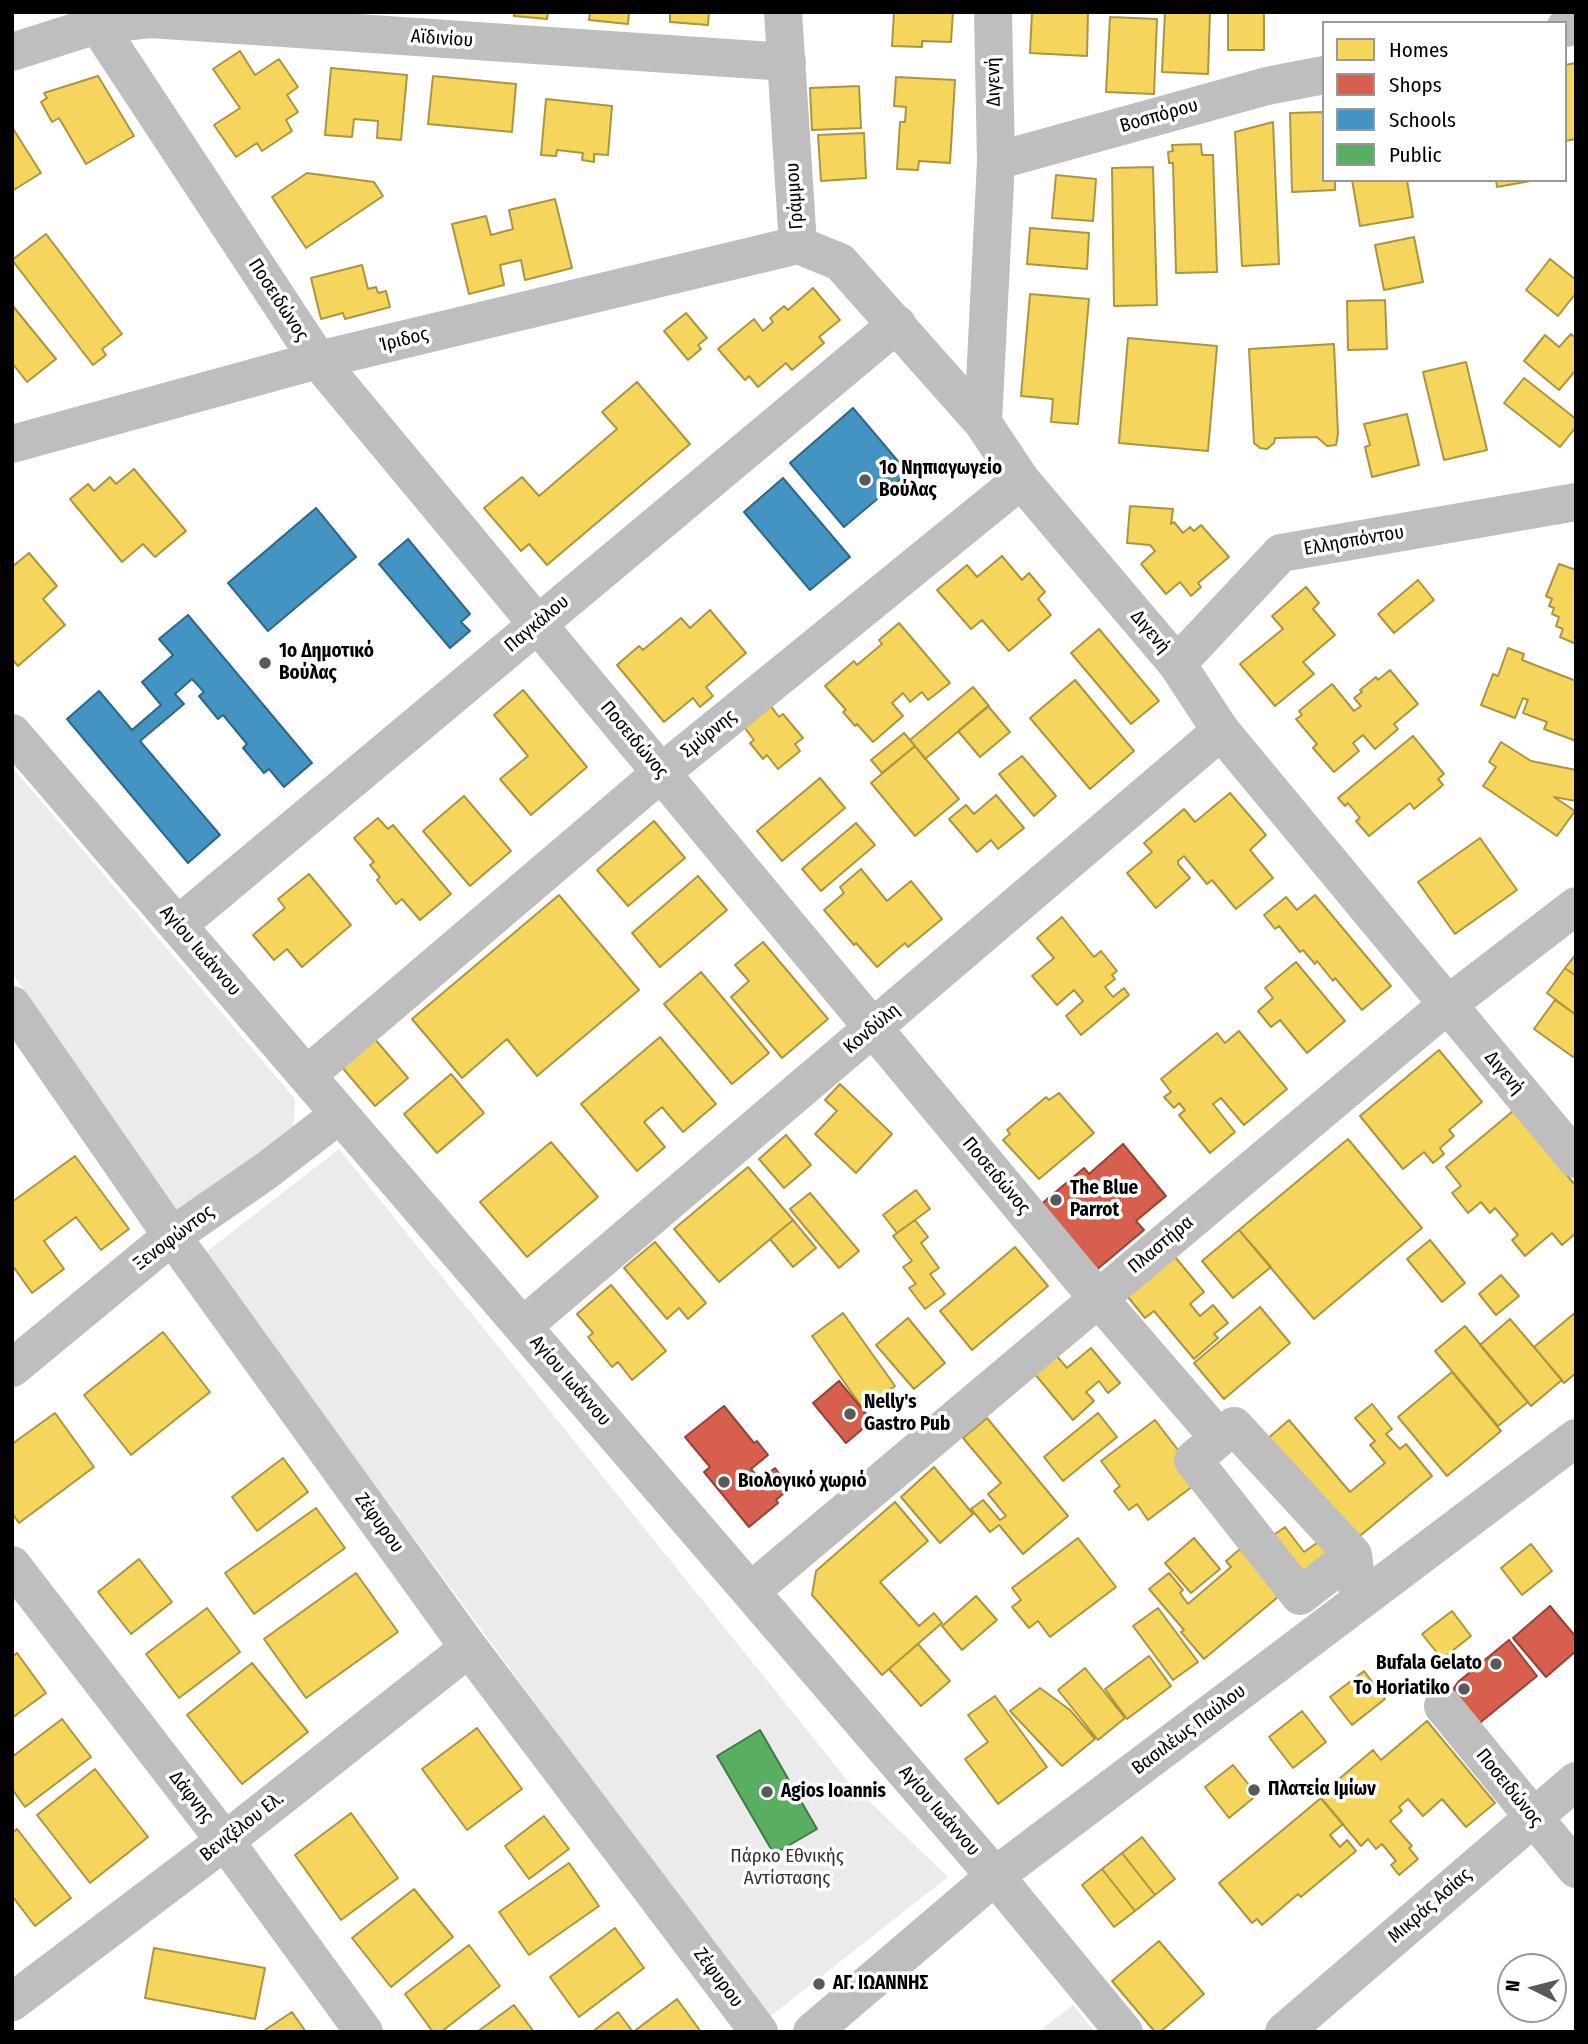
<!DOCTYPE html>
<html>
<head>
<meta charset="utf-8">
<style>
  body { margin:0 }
  #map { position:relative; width:1588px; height:2044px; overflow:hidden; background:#fff; font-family:"Fira Sans Condensed",sans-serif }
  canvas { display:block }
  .frame { position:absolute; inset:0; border:14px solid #000; pointer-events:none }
  .legend { position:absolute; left:1322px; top:21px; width:245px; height:161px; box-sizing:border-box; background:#fff; border:2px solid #999; margin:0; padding:9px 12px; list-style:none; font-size:21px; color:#000 }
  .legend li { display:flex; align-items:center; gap:14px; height:35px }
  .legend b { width:35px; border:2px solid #999 }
  .north { position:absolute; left:1497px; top:1953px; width:70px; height:70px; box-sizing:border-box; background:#fff; border:2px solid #999; border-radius:50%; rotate:276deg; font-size:19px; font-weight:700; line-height:28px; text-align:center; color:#000 }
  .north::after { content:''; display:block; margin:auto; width:24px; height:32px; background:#595959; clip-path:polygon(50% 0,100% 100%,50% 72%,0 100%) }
</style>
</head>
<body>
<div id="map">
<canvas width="1588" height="2044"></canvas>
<div class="frame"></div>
<ul class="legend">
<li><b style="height:19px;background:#f6d55c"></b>Homes</li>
<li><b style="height:19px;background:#d6604d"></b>Shops</li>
<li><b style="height:19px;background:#4393c3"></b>Schools</li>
<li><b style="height:19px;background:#5aae61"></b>Public</li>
</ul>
<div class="north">N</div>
</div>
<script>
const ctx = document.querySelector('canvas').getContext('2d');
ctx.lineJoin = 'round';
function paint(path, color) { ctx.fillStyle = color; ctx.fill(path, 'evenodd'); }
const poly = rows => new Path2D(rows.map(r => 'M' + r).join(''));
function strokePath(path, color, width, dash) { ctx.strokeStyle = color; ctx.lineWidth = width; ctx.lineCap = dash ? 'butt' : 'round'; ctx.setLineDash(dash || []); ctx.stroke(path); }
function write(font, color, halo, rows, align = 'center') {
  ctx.font = font + ' "Fira Sans Condensed",sans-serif'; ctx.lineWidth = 7; ctx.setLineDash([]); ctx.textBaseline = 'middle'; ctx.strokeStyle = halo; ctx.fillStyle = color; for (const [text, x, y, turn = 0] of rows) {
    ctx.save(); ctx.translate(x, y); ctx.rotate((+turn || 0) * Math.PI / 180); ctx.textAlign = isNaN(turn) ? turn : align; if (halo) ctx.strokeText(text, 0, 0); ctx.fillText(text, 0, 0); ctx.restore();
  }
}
paint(poly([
  [12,767,295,1099,293,1133,179,1212,12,973],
  [339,1149,848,1781,948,1877,767,2019,205,1253],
  [1073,2005,1095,2032,1038,2032]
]), '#ebebeb');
const homes = poly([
  [514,12,548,12,547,19,514,16,514,12],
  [590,12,629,12,628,24,589,20,590,12],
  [670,12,709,12,708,25,670,22,670,12],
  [894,12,953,12,951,42,922,41,922,47,892,46,894,12],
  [1032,12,1088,12,1087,56,1030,53,1032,12],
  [1165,12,1210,12,1208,74,1162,72,1165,12],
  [1228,12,1264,12,1264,50,1228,50,1228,12],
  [1110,17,1157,19,1154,94,1106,92,1110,17],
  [240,51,255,75,279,59,298,87,287,95,298,112,286,120,292,131,262,151,257,143,236,157,214,125,240,108,213,69,240,51],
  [1576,63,1576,139,1565,141,1565,65,1576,63],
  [331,68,407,75,401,140,377,138,378,121,354,119,352,137,325,135,331,68],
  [98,76,134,136,86,164,59,118,52,122,41,102,47,98,44,93,98,76],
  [433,76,516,84,512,132,428,124,433,76],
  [896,77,955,80,950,163,919,161,918,170,897,169,900,122,905,122,906,107,894,106,896,77],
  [859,86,861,128,812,130,810,88,859,86],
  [546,99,612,106,608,155,594,154,594,162,582,160,583,153,557,150,556,156,541,155,546,99],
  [1324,112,1324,180,1335,180,1335,190,1292,192,1290,113,1324,112],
  [1273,122,1279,264,1242,266,1235,132,1273,122],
  [12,127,41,173,12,191,12,127],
  [864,133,866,178,821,181,818,135,864,133],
  [1201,144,1202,155,1213,155,1217,272,1176,273,1173,163,1169,163,1168,152,1173,151,1172,145,1201,144],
  [1153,167,1157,305,1114,306,1112,168,1153,167],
  [307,173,374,182,383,196,306,248,272,197,307,173],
  [1056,175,1096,179,1093,221,1052,218,1056,175],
  [1352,180,1407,180,1413,217,1360,226,1352,180],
  [1496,180,1536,180,1497,187,1496,180],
  [555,199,572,268,525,280,521,260,500,265,504,285,469,294,452,224,486,216,491,235,513,229,509,210,555,199],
  [1030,228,1089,233,1087,269,1027,264,1030,228],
  [46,234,122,334,102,349,106,355,93,365,12,260,46,234],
  [1414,237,1423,282,1384,290,1375,245,1414,237],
  [1550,259,1576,280,1576,293,1558,316,1526,290,1550,259],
  [362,265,368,289,376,287,378,293,386,291,390,307,345,319,343,313,321,319,311,278,362,265],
  [813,288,840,320,819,337,824,343,792,370,786,363,758,387,749,376,745,380,718,349,754,319,763,331,773,322,770,318,784,306,788,310,813,288],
  [1030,294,1089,299,1078,424,1051,422,1053,399,1021,396,1030,294],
  [1385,300,1387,349,1348,350,1347,301,1385,300],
  [12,305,56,359,27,382,12,363,12,305],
  [686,313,707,338,698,345,701,349,688,360,664,331,686,313],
  [1571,334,1576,338,1576,370,1559,390,1524,361,1545,335,1559,347,1571,334],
  [1128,338,1217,346,1208,451,1119,443,1128,338],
  [1334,344,1338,434,1336,445,1327,446,1317,437,1275,438,1274,443,1267,449,1260,448,1254,443,1249,349,1334,344],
  [1466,362,1487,450,1444,460,1423,372,1466,362],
  [1524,378,1576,419,1576,427,1560,447,1504,403,1524,378],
  [637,382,690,444,547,565,529,544,521,551,484,508,522,477,539,496,617,429,602,412,637,382],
  [1407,414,1419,465,1372,477,1365,447,1370,445,1364,424,1407,414],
  [134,469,186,531,155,557,143,544,122,562,70,499,88,484,94,491,110,477,116,484,134,469],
  [1130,506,1173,509,1171,524,1174,522,1183,533,1190,527,1194,531,1201,525,1229,557,1198,583,1201,587,1191,596,1180,582,1166,594,1141,564,1155,551,1150,545,1127,543,1130,506],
  [29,553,57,586,43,599,65,625,18,666,12,659,12,567,29,553],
  [1002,556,1022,580,1029,573,1045,592,1038,599,1051,615,1009,651,982,620,971,629,937,590,967,565,977,577,1002,556],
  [1559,564,1576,570,1576,644,1560,637,1563,629,1556,626,1559,617,1552,614,1554,608,1549,606,1552,599,1546,596,1559,564],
  [1418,580,1434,600,1394,633,1378,614,1418,580],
  [1306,587,1319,603,1313,609,1335,635,1303,662,1314,674,1275,706,1240,664,1283,629,1272,616,1306,587],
  [710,610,746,653,706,687,713,696,700,707,693,698,664,722,617,665,639,646,643,650,681,618,690,628,710,610],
  [899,623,950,683,928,700,922,692,910,702,903,693,892,703,903,716,873,742,857,724,855,726,843,712,846,710,825,686,854,661,857,665,882,644,879,640,899,623],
  [1099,629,1159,701,1131,724,1071,653,1099,629],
  [1508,648,1524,654,1522,660,1576,681,1576,741,1544,729,1547,722,1523,713,1528,700,1523,698,1515,718,1481,705,1493,674,1498,676,1508,648],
  [1390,670,1418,704,1394,724,1398,729,1375,749,1363,735,1353,743,1359,751,1334,772,1313,748,1317,744,1296,719,1302,715,1299,711,1332,684,1354,711,1361,706,1354,698,1362,692,1360,690,1376,677,1378,680,1390,670],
  [1075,680,1134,751,1090,789,1030,718,1075,680],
  [973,687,989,706,925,759,910,740,973,687],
  [523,690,587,767,531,815,500,779,528,756,494,715,523,690],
  [770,705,779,717,783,714,803,738,795,744,800,751,778,769,767,755,763,759,750,743,754,740,744,727,770,705],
  [988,706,1010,732,980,757,958,731,988,706],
  [904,733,915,746,882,773,871,760,904,733],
  [1413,736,1444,774,1438,779,1443,785,1414,809,1410,803,1369,836,1356,821,1360,818,1348,803,1345,806,1338,798,1413,736],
  [1501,742,1531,761,1576,770,1576,801,1554,797,1575,811,1557,836,1483,786,1496,767,1489,762,1501,742],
  [915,746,959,799,915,836,871,783,915,746],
  [1022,756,1056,796,1034,816,999,774,1022,756],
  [820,778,845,808,782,861,757,831,820,778],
  [1230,793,1266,835,1250,850,1273,878,1236,909,1212,880,1207,884,1184,856,1178,861,1178,864,1190,878,1156,908,1127,873,1152,852,1144,843,1184,809,1195,822,1230,793],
  [996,795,1024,828,998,849,991,840,977,852,949,819,966,805,974,814,996,795],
  [464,796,511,851,470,886,423,831,464,796],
  [378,818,388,829,393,825,451,894,420,920,402,899,396,904,377,880,380,877,370,865,374,862,354,838,378,818],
  [654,821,685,858,628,906,597,870,654,821],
  [856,823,875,845,821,891,802,869,856,823],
  [1480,838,1517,890,1455,934,1418,882,1480,838],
  [861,869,887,901,911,881,942,919,908,947,905,943,877,967,856,943,854,945,824,910,844,893,840,887,861,869],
  [309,874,351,925,302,967,287,949,274,960,253,935,285,908,278,899,309,874],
  [698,876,727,910,660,967,632,933,698,876],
  [559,895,639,990,537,1076,507,1039,462,1078,412,1019,559,895],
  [1315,895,1391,986,1362,1010,1335,978,1333,981,1317,961,1315,964,1303,950,1300,952,1279,926,1275,929,1264,915,1286,897,1297,910,1315,895],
  [1062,917,1094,957,1101,951,1117,971,1112,975,1115,979,1105,987,1113,997,1124,988,1129,995,1081,1035,1066,1016,1083,1001,1074,990,1057,1005,1032,976,1054,958,1037,938,1062,917],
  [763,942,828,1019,782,1058,731,997,749,981,735,965,763,942],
  [1576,954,1576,976,1565,968,1576,954],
  [1296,962,1345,1021,1307,1053,1280,1020,1271,1027,1258,1011,1273,998,1265,988,1296,962],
  [1565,968,1576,976,1576,1015,1547,993,1565,968],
  [701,972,769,1053,732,1084,664,1004,701,972],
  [1555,1000,1576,1015,1576,1053,1573,1057,1534,1029,1555,1000],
  [1239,1031,1287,1089,1244,1125,1221,1098,1213,1104,1235,1132,1210,1153,1179,1115,1185,1110,1179,1103,1174,1108,1164,1097,1171,1092,1161,1079,1217,1033,1225,1043,1239,1031],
  [660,1037,716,1104,683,1132,662,1107,644,1122,665,1147,637,1171,581,1104,660,1037],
  [374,1038,408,1078,375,1106,341,1066,374,1038],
  [1439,1050,1482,1102,1449,1130,1454,1136,1440,1148,1444,1154,1433,1163,1424,1152,1403,1169,1360,1116,1439,1050],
  [451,1074,484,1113,437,1153,404,1114,451,1074],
  [840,1084,892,1134,856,1173,815,1134,837,1111,825,1100,840,1084],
  [1059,1093,1094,1133,1039,1179,1003,1140,1010,1134,1007,1130,1046,1097,1049,1100,1059,1093],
  [1513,1111,1576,1186,1576,1233,1562,1245,1552,1233,1525,1256,1512,1240,1518,1235,1495,1208,1490,1213,1481,1202,1468,1213,1452,1193,1461,1186,1446,1167,1513,1111],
  [786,1135,811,1165,784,1188,759,1159,786,1135],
  [1348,1139,1422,1228,1314,1319,1239,1230,1348,1139],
  [551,1142,598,1197,527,1257,480,1202,551,1142],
  [75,1156,129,1229,101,1250,76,1217,44,1241,64,1269,32,1293,12,1265,12,1202,75,1156],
  [748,1167,793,1220,719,1282,674,1229,748,1167],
  [916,1190,930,1209,897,1233,883,1215,916,1190],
  [810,1193,859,1251,839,1268,790,1209,810,1193],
  [793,1220,816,1248,793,1267,770,1239,793,1220],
  [915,1220,928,1237,921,1243,939,1268,930,1274,945,1294,925,1309,909,1288,916,1284,903,1267,912,1261,893,1236,915,1220],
  [1239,1230,1271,1267,1233,1298,1202,1261,1239,1230],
  [1430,1240,1465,1283,1442,1302,1407,1259,1430,1240],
  [655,1242,706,1303,688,1319,679,1308,667,1319,624,1268,655,1242],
  [1015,1247,1048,1286,972,1350,940,1311,1015,1247],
  [1171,1252,1204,1292,1190,1304,1200,1316,1213,1305,1228,1323,1214,1334,1218,1338,1194,1359,1154,1311,1145,1318,1124,1292,1171,1252],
  [1501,1275,1519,1296,1496,1315,1479,1294,1501,1275],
  [611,1285,666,1351,632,1380,618,1362,612,1367,588,1337,593,1333,577,1314,611,1285],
  [1260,1307,1290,1343,1224,1399,1194,1363,1260,1307],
  [1576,1312,1576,1373,1564,1383,1534,1347,1576,1312],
  [843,1313,895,1386,863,1409,812,1336,843,1313],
  [908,1318,945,1363,914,1389,876,1345,908,1318],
  [1510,1319,1562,1380,1531,1406,1480,1345,1510,1319],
  [1465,1326,1528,1402,1498,1426,1435,1351,1465,1326],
  [163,1332,210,1392,131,1455,84,1395,163,1332],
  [1050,1348,1067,1368,1091,1348,1120,1383,1108,1393,1099,1381,1086,1392,1094,1401,1073,1420,1029,1367,1050,1348],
  [1452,1372,1501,1431,1447,1476,1398,1417,1452,1372],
  [1372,1404,1392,1429,1386,1434,1400,1449,1406,1444,1432,1476,1355,1540,1266,1440,1289,1420,1350,1492,1385,1463,1370,1445,1375,1441,1355,1418,1372,1404],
  [55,1413,94,1467,19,1523,12,1513,12,1444,55,1413],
  [1098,1413,1117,1437,1063,1481,1044,1457,1098,1413],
  [987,1418,1068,1516,1023,1554,999,1525,990,1532,971,1509,983,1500,1000,1520,1006,1516,988,1494,1001,1483,963,1438,987,1418],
  [1155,1420,1201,1480,1148,1520,1137,1504,1129,1510,1114,1491,1120,1486,1101,1461,1155,1420],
  [283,1458,308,1492,257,1531,232,1497,283,1458],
  [934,1467,973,1514,940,1543,901,1497,934,1467],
  [895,1502,928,1541,880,1582,919,1626,934,1613,942,1623,882,1675,812,1595,816,1571,895,1502],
  [316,1508,345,1548,254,1614,225,1573,316,1508],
  [1285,1527,1304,1552,1321,1540,1337,1561,1294,1581,1264,1542,1285,1527],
  [1078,1538,1116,1587,1050,1637,1038,1621,1029,1628,1012,1607,1021,1600,1012,1588,1078,1538],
  [1194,1538,1220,1569,1191,1593,1165,1563,1194,1538],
  [1246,1544,1285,1591,1204,1659,1181,1632,1184,1630,1149,1589,1169,1573,1183,1590,1180,1593,1188,1604,1231,1567,1226,1561,1246,1544],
  [1531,1544,1552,1571,1522,1595,1501,1568,1531,1544],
  [139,1559,172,1602,131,1634,98,1592,139,1559],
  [356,1573,398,1632,306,1698,264,1639,356,1573],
  [976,1596,997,1620,962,1650,942,1626,976,1596],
  [207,1608,240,1652,179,1698,146,1654,207,1608],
  [1158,1608,1198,1662,1173,1680,1133,1626,1158,1608],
  [1452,1611,1471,1636,1442,1659,1422,1634,1452,1611],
  [918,1644,950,1681,921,1706,889,1669,918,1644],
  [17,1653,46,1693,12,1718,12,1657,17,1653],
  [1149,1656,1171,1686,1127,1719,1105,1689,1149,1656],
  [252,1663,308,1732,242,1784,187,1715,252,1663],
  [1085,1668,1125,1718,1098,1740,1058,1690,1085,1668],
  [1364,1671,1385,1699,1352,1725,1330,1697,1364,1671],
  [1040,1688,1070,1710,1095,1739,1062,1766,1010,1711,1040,1688],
  [995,1696,1047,1767,998,1804,965,1759,988,1742,968,1715,995,1696],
  [1302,1711,1326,1742,1293,1768,1269,1737,1302,1711],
  [62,1719,91,1757,25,1807,12,1789,12,1757,62,1719],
  [1427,1721,1495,1803,1466,1827,1442,1799,1423,1816,1408,1799,1399,1807,1402,1811,1390,1821,1412,1846,1409,1848,1418,1859,1399,1875,1391,1865,1396,1861,1382,1844,1376,1849,1368,1839,1361,1846,1319,1796,1373,1750,1381,1760,1427,1721],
  [477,1728,522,1789,467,1830,422,1769,477,1728],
  [1233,1765,1257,1795,1229,1818,1205,1787,1233,1765],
  [95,1769,148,1837,90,1883,37,1815,95,1769],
  [1321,1798,1343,1824,1330,1835,1340,1847,1347,1840,1356,1851,1301,1897,1298,1894,1262,1925,1257,1919,1252,1923,1219,1883,1321,1798],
  [351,1813,398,1878,341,1920,295,1855,351,1813],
  [544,1816,569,1849,529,1879,505,1846,544,1816],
  [17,1829,71,1898,35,1926,12,1896,12,1833,17,1829],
  [1142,1837,1175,1879,1155,1895,1122,1853,1142,1837],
  [1122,1853,1155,1895,1135,1911,1102,1869,1122,1853],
  [569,1863,599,1906,529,1955,499,1912,569,1863],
  [1102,1869,1135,1911,1114,1927,1082,1885,1102,1869],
  [414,1889,453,1937,391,1987,352,1938,414,1889],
  [615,1928,644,1968,579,2017,550,1977,615,1928],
  [1159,1941,1204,1994,1160,2032,1155,2032,1112,1981,1159,1941],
  [469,1945,500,1986,441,2032,433,2032,405,1994,469,1945],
  [154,1948,265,1968,255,2019,145,1998,154,1948],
  [677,1999,701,2032,592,2032,618,2012,633,2032,677,1999],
  [514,2005,534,2032,477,2032,514,2005],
  [292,2012,306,2032,262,2032,292,2012]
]);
paint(homes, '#f6d55c');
strokePath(homes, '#ac9540', 2);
const shops = poly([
  [1123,1144,1166,1196,1136,1221,1144,1230,1094,1272,1039,1206,1084,1168,1089,1174,1123,1144],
  [839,1381,872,1421,846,1443,813,1403,839,1381],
  [724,1406,754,1443,757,1441,768,1455,751,1469,760,1480,775,1468,790,1488,776,1500,778,1503,749,1527,704,1472,710,1467,685,1437,724,1406],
  [1550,1606,1576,1637,1576,1651,1546,1677,1513,1638,1550,1606],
  [1509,1640,1537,1676,1476,1726,1454,1695,1454,1688,1458,1682,1509,1640]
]);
paint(shops, '#d6604d');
strokePath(shops, '#964336', 2);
const schools = poly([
  [853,408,908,473,844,527,790,463,853,408],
  [783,478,850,557,810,590,744,512,783,478],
  [316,508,356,557,268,631,228,583,316,508],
  [408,539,470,614,461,622,470,631,450,648,379,564,408,539],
  [188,615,312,763,284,787,269,769,264,773,243,748,247,744,223,715,218,719,199,696,204,692,192,679,175,694,184,704,140,741,220,835,188,863,67,719,99,691,132,730,161,705,142,682,173,655,159,639,188,615]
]);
paint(schools, '#4393c3');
strokePath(schools, '#2f6788', 2);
const public = poly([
  [760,1730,817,1829,774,1854,717,1756,760,1730]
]);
paint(public, '#5aae61');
strokePath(public, '#3f7a44', 2);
strokePath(poly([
  [89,12,318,360,1080,1277,1219,1438,1234,1426,1353,1555,1359,1601],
  [783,12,798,245,840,262,983,423,1021,480,1177,664,1221,731,1576,1159],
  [1565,28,1576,26],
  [12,52,97,25,150,19,787,62],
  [996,161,1267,86,1324,75],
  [983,423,996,161,993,12],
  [12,444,318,360,798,245],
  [1177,664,1281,553,1576,502],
  [12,733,995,1876,1124,2032],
  [178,925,897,324],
  [12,1005,172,1236,469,1648,759,2032],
  [307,1075,661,773,1021,480],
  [523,1326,1221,731],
  [12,1368,172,1236,266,1171,340,1114],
  [1219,1438,1193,1460,1300,1596,1353,1555],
  [12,1565,225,1841,364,2032],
  [751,1591,1447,1005,1576,906],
  [1443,1706,1576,1869],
  [12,2002,225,1841,469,1648],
  [812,2032,995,1876,1576,1438],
  [1284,2032,1576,1781]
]), '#bebebe', 38);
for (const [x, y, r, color] of [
  [865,480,7,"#595959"],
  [265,663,7,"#595959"],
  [1056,1200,7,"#595959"],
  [850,1414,7,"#595959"],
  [724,1482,7,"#595959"],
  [1496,1664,7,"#595959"],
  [1464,1689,7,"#595959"],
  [1254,1790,7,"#595959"],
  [767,1792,7,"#595959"],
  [819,1984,7,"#595959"]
]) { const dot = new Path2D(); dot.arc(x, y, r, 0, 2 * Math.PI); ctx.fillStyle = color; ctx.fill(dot); strokePath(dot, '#fff', 2.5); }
write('19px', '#000', '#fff', [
  ["Αϊδινίου",442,39,4],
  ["Διγενή",994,82,-91],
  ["Βοσπόρου",1159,116,-16],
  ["Γράμμου",795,196,-94],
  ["Ποσειδώνος",278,300,57],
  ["Ίριδος",404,340,-14],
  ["Ελλησπόντου",1354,541,-10],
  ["Παγκάλου",537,624,-40],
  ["Διγενή",1150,632,50],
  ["Σμύρνης",709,734,-39],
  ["Ποσειδώνος",634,740,50],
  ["Αγίου Ιωάννου",200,951,49],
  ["Κονδύλη",872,1029,-40],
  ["Διγενή",1504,1073,50],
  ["Ποσειδώνος",996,1176,50],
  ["Ξενοφώντος",174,1238,-37],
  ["Πλαστήρα",1161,1245,-40],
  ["Αγίου Ιωάννου",570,1381,49],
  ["Ζέφυρου",379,1523,54],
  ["Βασιλέως Παύλου",1189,1730,-37],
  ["Ποσειδώνος",1509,1788,51],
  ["Δάφνης",191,1797,52],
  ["Αγίου Ιωάννου",939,1811,49],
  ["Βενιζέλου Ελ.",242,1827,-38],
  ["Μικράς Ασίας",1430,1906,-41],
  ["Ζέφυρου",718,1978,53]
]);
write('bold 19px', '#000', '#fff', [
  ["1ο Νηπιαγωγείο",879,469],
  ["Βούλας",879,491],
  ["1ο Δημοτικό",279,652],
  ["Βούλας",279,674],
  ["The Blue",1070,1189],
  ["Parrot",1070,1211],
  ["Nelly's",864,1403],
  ["Gastro Pub",864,1425],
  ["Βιολογικό χωριό",738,1482],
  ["Bufala Gelato",1482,1664,"right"],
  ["To Horiatiko",1450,1689,"right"],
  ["Πλατεία Ιμίων",1268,1790],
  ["Agios Ioannis",781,1792],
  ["ΑΓ. ΙΩΑΝΝΗΣ",833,1984]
], 'left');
write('19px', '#323232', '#fff', [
  ["Πάρκο Εθνικής",787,1857],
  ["Αντίστασης",787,1879]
]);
</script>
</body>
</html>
